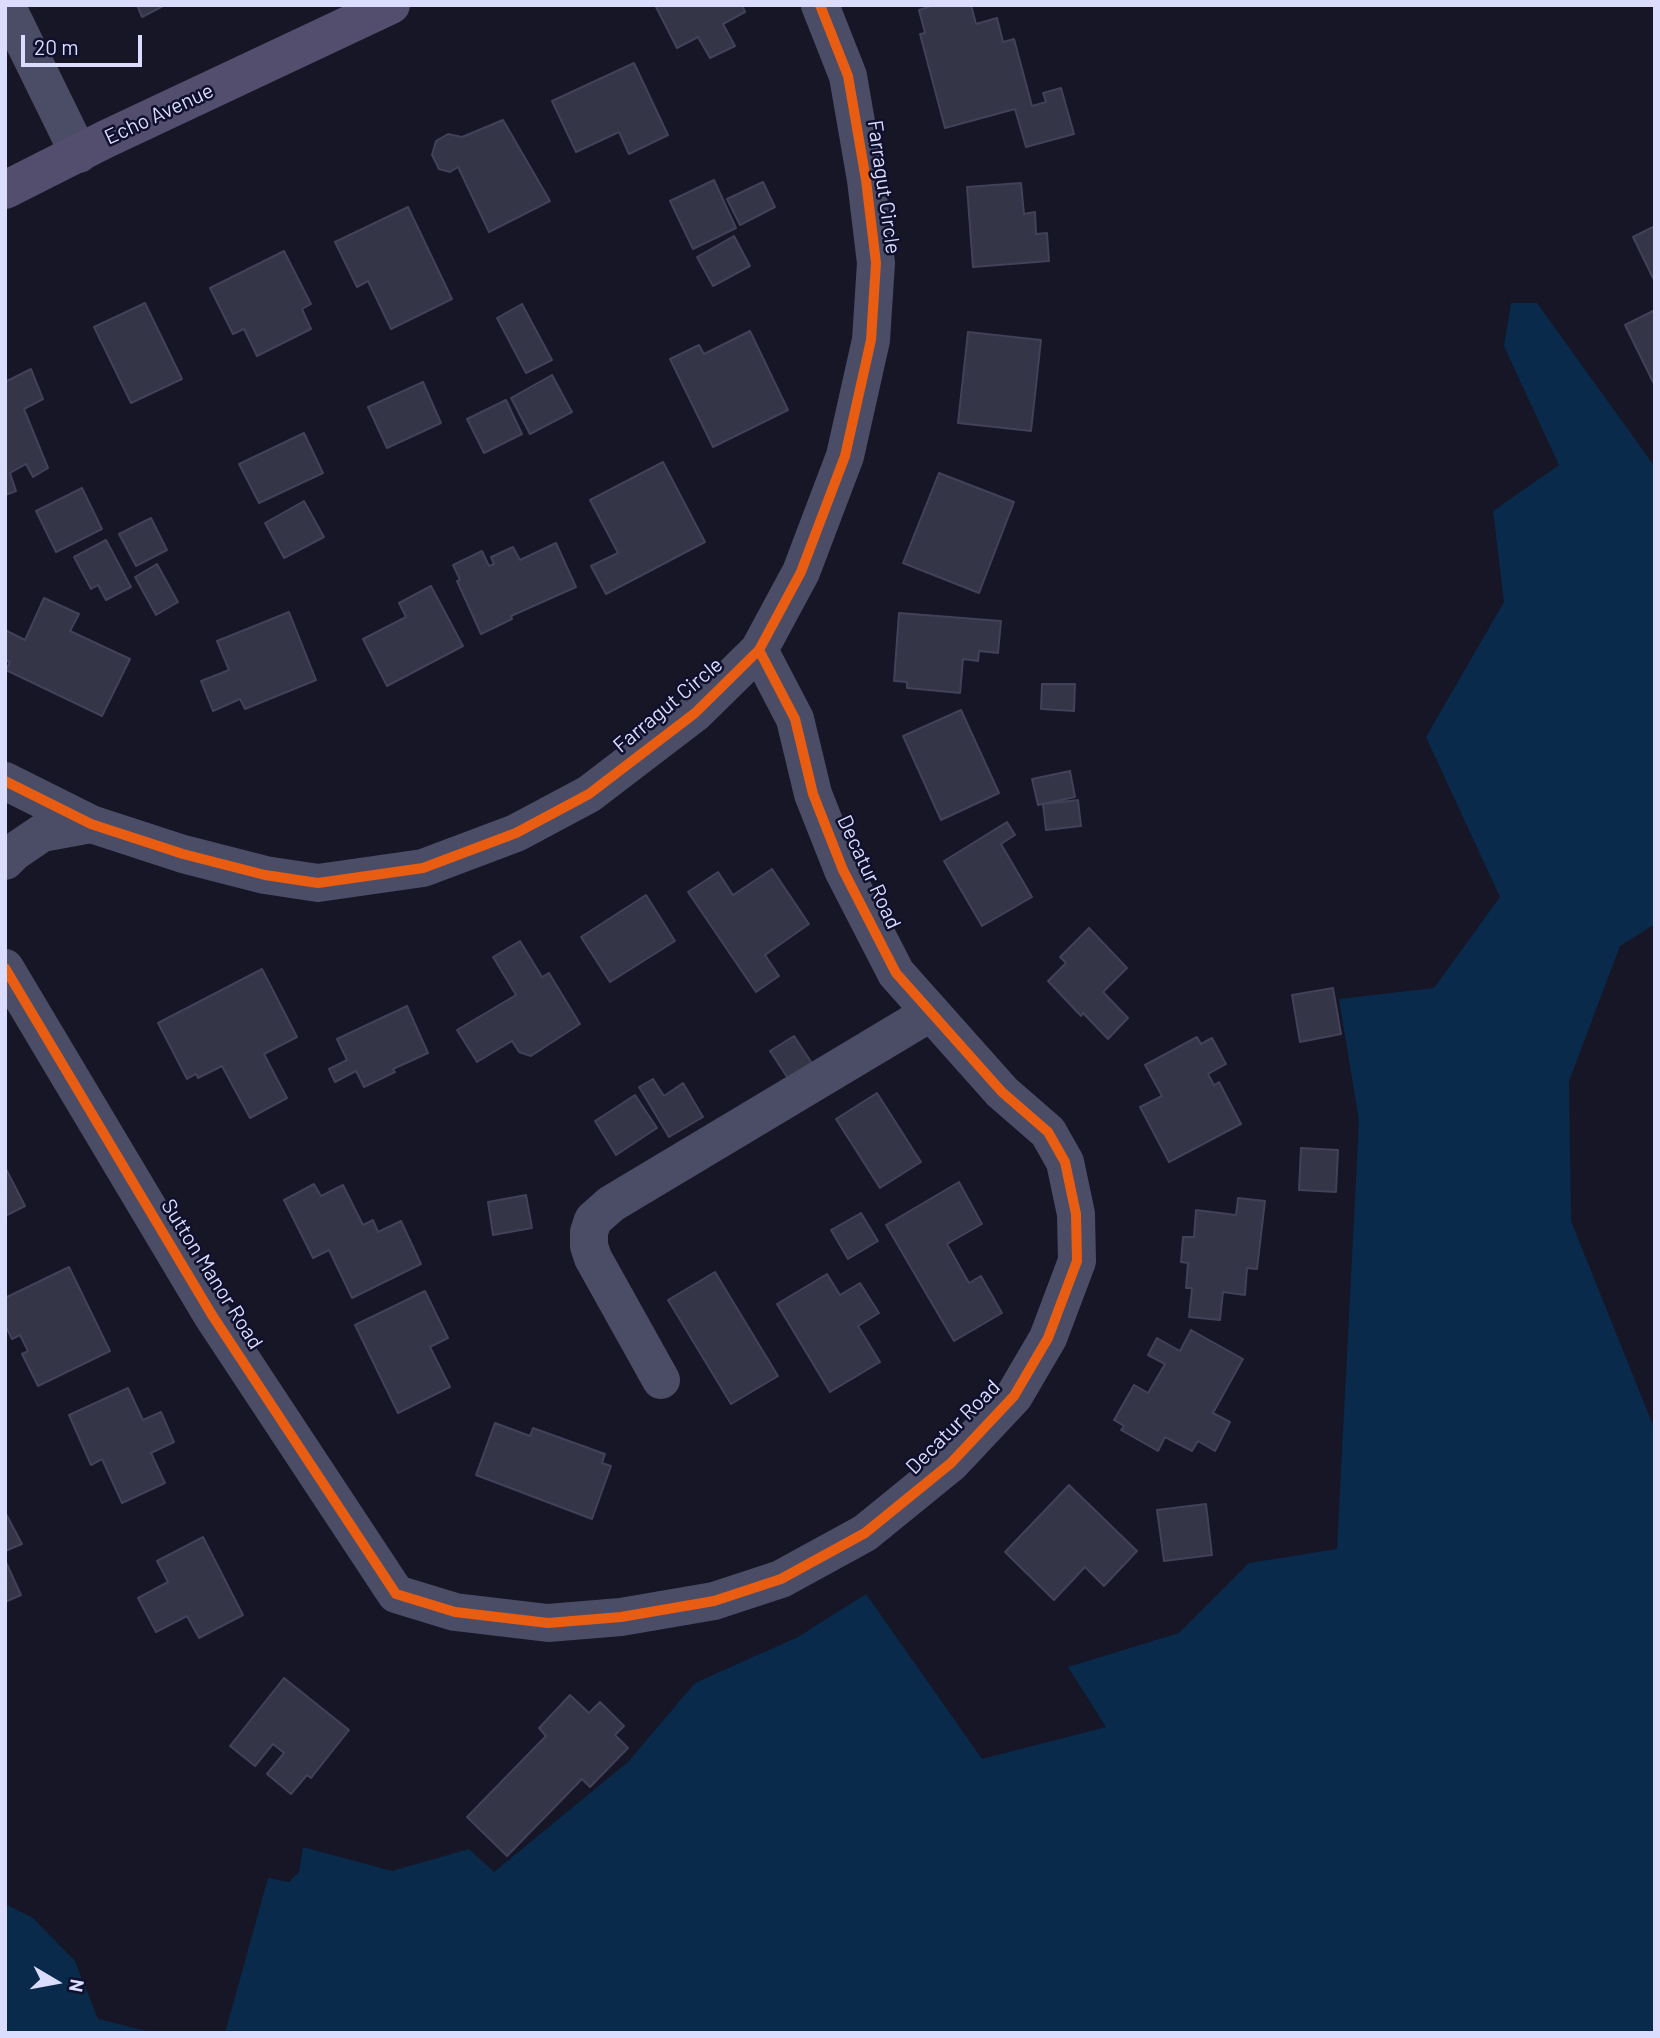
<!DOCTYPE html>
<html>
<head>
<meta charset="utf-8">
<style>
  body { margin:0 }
  #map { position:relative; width:1660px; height:2038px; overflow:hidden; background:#161627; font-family:Barlow,sans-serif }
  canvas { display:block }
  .frame { position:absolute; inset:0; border:7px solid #dbddff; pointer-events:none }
  .north { position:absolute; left:21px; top:1947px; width:70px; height:70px; -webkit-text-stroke:5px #10102d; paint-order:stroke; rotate:100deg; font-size:19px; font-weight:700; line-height:28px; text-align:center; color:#dbddff }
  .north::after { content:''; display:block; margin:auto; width:24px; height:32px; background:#dbddff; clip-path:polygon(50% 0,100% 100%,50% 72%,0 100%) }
  .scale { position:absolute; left:21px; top:35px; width:121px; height:32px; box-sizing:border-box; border:4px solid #dbddff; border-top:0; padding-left:9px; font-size:21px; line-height:24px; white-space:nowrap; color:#dbddff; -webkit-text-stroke:5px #10102d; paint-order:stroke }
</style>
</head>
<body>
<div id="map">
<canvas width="1660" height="2038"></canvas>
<div class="frame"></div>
<div class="north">N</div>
<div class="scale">20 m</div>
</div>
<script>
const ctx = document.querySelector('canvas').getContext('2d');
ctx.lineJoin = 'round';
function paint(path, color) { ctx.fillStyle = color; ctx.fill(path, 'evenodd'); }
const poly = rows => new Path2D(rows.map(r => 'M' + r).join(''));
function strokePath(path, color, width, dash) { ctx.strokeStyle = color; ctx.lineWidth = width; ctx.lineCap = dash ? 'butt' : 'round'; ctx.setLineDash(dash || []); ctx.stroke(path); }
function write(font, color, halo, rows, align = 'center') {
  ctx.font = font + ' Barlow,sans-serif'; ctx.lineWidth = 5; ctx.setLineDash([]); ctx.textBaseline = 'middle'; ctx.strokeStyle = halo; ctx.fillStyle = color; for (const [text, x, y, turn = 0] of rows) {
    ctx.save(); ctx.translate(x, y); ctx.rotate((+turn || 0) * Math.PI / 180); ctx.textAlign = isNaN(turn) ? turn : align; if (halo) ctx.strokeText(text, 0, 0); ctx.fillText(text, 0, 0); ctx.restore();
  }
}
paint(poly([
  [1511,303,1537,303,1655,467,1655,924,1620,946,1569,1081,1571,1221,1655,1430,1655,2033,225,2033,268,1878,289,1882,299,1872,303,1847,392,1871,469,1849,494,1872,628,1762,695,1683,798,1637,866,1594,982,1759,1106,1727,1068,1667,1179,1633,1249,1563,1337,1549,1359,1121,1339,999,1434,988,1500,897,1426,737,1504,602,1493,511,1559,465,1504,346],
  [5,1904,33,1918,75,1961,98,2019,155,2033,5,2033]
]), '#092a4a');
const building = poly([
  [137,5,165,5,142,17,137,5],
  [655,5,742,5,745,12,723,24,735,46,710,58,698,37,677,48,655,5],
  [935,5,971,5,976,24,997,18,1003,42,1014,39,1032,106,1046,102,1043,93,1061,88,1074,134,1026,147,1015,109,945,128,920,34,925,33,919,10,935,5],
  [634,63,668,135,629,154,619,132,576,152,552,101,634,63],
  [503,120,550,201,489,232,458,167,450,172,439,169,432,155,436,141,448,134,462,137,503,120],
  [714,180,736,228,693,249,670,201,714,180],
  [763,182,775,207,740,225,727,199,763,182],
  [1021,183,1024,214,1035,212,1036,234,1047,233,1049,261,973,267,967,187,1021,183],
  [408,207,452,299,391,329,368,281,357,287,335,242,408,207],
  [1655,226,1655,282,1633,237,1655,226],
  [734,236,750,266,713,286,697,257,734,236],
  [284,251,311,304,302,309,311,329,257,356,244,329,233,334,210,288,284,251],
  [145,303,182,379,131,403,94,327,145,303],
  [522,304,552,360,526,373,497,318,522,304],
  [1655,310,1655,386,1625,325,1655,310],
  [750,331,788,410,713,447,670,359,699,345,704,354,750,331],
  [968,332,1041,340,1031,431,958,423,968,332],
  [31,369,43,399,24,409,48,468,33,477,26,464,10,473,16,491,5,495,5,382,31,369],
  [552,375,572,412,530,434,511,398,552,375],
  [423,382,441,423,387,448,368,407,423,382],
  [506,400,522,434,484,453,467,419,506,400],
  [304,433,323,473,259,503,239,464,304,433],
  [663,462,705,542,606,594,591,566,618,553,590,500,663,462],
  [939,473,1014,502,979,593,903,563,939,473],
  [82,488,102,529,56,552,36,511,82,488],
  [304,501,324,537,284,558,265,523,304,501],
  [151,518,167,550,136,566,119,534,151,518],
  [106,540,131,587,106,600,98,585,91,589,74,557,106,540],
  [556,543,576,587,511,616,512,619,481,634,457,581,460,580,453,565,482,551,489,566,494,564,491,557,513,547,520,560,556,543],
  [157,564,178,602,156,615,135,577,157,564],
  [431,586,463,646,387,686,363,639,406,617,399,603,431,586],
  [44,598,79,614,70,631,130,659,102,716,6,670,10,662,5,660,5,630,25,640,44,598],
  [289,612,316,680,245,709,240,699,213,711,201,681,229,670,217,641,289,612],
  [899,613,1001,621,998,653,979,651,978,661,963,659,960,693,907,688,907,682,894,681,899,613],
  [1042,684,1075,684,1074,711,1041,709,1042,684],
  [961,710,999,793,941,820,903,736,961,710],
  [1070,771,1075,797,1038,805,1032,779,1070,771],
  [1078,800,1081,826,1046,830,1043,804,1078,800],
  [1007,822,1015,835,1001,844,1032,897,982,926,944,861,1007,822],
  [772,869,809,924,765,955,779,976,756,992,688,892,718,872,733,895,772,869],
  [646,895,675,941,610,982,581,937,646,895],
  [1089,928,1127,968,1103,992,1128,1018,1108,1039,1083,1013,1081,1016,1048,981,1066,963,1060,957,1089,928],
  [520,941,542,977,549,973,580,1024,531,1056,519,1052,512,1041,477,1062,457,1030,516,995,493,957,520,941],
  [262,969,297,1037,264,1054,287,1098,250,1118,222,1066,198,1078,196,1074,187,1079,158,1023,262,969],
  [1333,988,1341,1034,1300,1042,1292,995,1333,988],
  [407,1006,428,1053,393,1069,395,1072,364,1087,356,1071,335,1082,329,1069,347,1060,337,1039,407,1006],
  [794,1036,815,1068,791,1083,770,1051,794,1036],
  [1197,1037,1201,1044,1212,1038,1226,1064,1208,1074,1214,1085,1219,1082,1241,1124,1169,1162,1140,1107,1162,1096,1145,1065,1197,1037],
  [653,1079,664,1096,683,1083,703,1117,669,1137,639,1087,653,1079],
  [877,1093,921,1162,880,1188,836,1119,877,1093],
  [635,1095,657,1128,616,1155,595,1121,635,1095],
  [1301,1148,1338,1150,1336,1192,1299,1190,1301,1148],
  [5,1167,25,1206,5,1216,5,1167],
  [959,1182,982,1224,947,1244,969,1283,981,1276,1002,1313,954,1341,886,1225,959,1182],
  [314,1184,321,1196,343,1185,363,1225,373,1220,378,1232,401,1221,421,1264,352,1298,329,1250,313,1258,284,1200,314,1184],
  [526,1195,532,1228,493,1235,488,1202,526,1195],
  [1238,1198,1265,1201,1257,1269,1247,1268,1245,1295,1223,1292,1220,1320,1189,1317,1192,1288,1186,1288,1188,1263,1181,1262,1183,1237,1194,1237,1196,1210,1236,1215,1238,1198],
  [861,1213,878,1241,848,1259,831,1230,861,1213],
  [69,1267,110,1351,38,1386,22,1354,28,1351,20,1335,12,1339,5,1325,5,1298,69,1267],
  [715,1272,778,1376,731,1404,668,1300,715,1272],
  [827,1274,840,1295,860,1283,879,1313,858,1326,880,1362,830,1392,777,1304,827,1274],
  [425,1291,448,1338,430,1347,450,1387,398,1413,355,1325,425,1291],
  [1191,1330,1243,1359,1213,1413,1230,1422,1215,1451,1198,1441,1192,1451,1165,1437,1158,1451,1121,1430,1124,1426,1114,1420,1134,1385,1148,1393,1165,1364,1148,1355,1157,1338,1180,1351,1191,1330],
  [128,1388,143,1420,161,1412,174,1442,151,1453,165,1483,122,1503,102,1459,91,1465,69,1415,128,1388],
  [495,1423,530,1436,533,1428,605,1454,602,1463,611,1466,592,1519,476,1475,495,1423],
  [1069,1485,1137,1551,1104,1586,1085,1567,1054,1600,1005,1552,1069,1485],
  [1206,1504,1212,1555,1164,1561,1157,1510,1206,1504],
  [5,1512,22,1544,5,1551,5,1512],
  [203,1537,243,1615,199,1638,187,1616,156,1632,138,1598,168,1582,157,1561,203,1537],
  [5,1560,21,1595,5,1602,5,1560],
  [284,1678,349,1730,311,1778,307,1775,291,1794,267,1774,284,1753,273,1744,255,1766,230,1746,284,1678],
  [570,1695,589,1713,600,1702,624,1726,615,1735,628,1748,590,1787,582,1779,507,1856,467,1817,546,1736,539,1728,570,1695]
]);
paint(building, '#353548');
strokePath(building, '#424159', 2);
strokePath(poly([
  [6,5,79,154],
  [5,781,91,824,183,854,265,875,318,883,423,868,516,833,589,794,695,713,759,650,801,572,845,456,871,340,876,263,866,180,848,76,820,5],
  [5,861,14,852,42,833,91,824],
  [5,968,212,1315,396,1594,455,1612,548,1623,621,1617,714,1601,781,1579,865,1533,951,1463,1014,1396,1048,1338,1077,1261,1076,1214,1065,1162,1048,1132,1002,1092,896,973,843,870,813,794,795,719,759,650],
  [661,1380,593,1258,589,1246,589,1232,593,1220,611,1204,930,1013]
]), '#4b4d67', 38);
strokePath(poly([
  [5,190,106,139,391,5]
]), '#534e6d', 38);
strokePath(poly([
  [5,781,91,824,183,854,265,875,318,883,423,868,516,833,589,794,695,713,759,650,801,572,845,456,871,340,876,263,866,180,848,76,820,5],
  [5,968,212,1315,396,1594,455,1612,548,1623,621,1617,714,1601,781,1579,865,1533,951,1463,1014,1396,1048,1338,1077,1261,1076,1214,1065,1162,1048,1132,1002,1092,896,973,843,870,813,794,795,719,759,650]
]), '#e95d12', 10);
write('21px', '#dbddff', '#10102d', [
  ["Echo Avenue",159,114,-25],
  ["Farragut Circle",884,187,82],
  ["Farragut Circle",668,705,-40],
  ["Decatur Road",869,872,65],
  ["Sutton Manor Road",212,1274,58],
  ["Decatur Road",953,1427,-45]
]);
</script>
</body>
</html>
